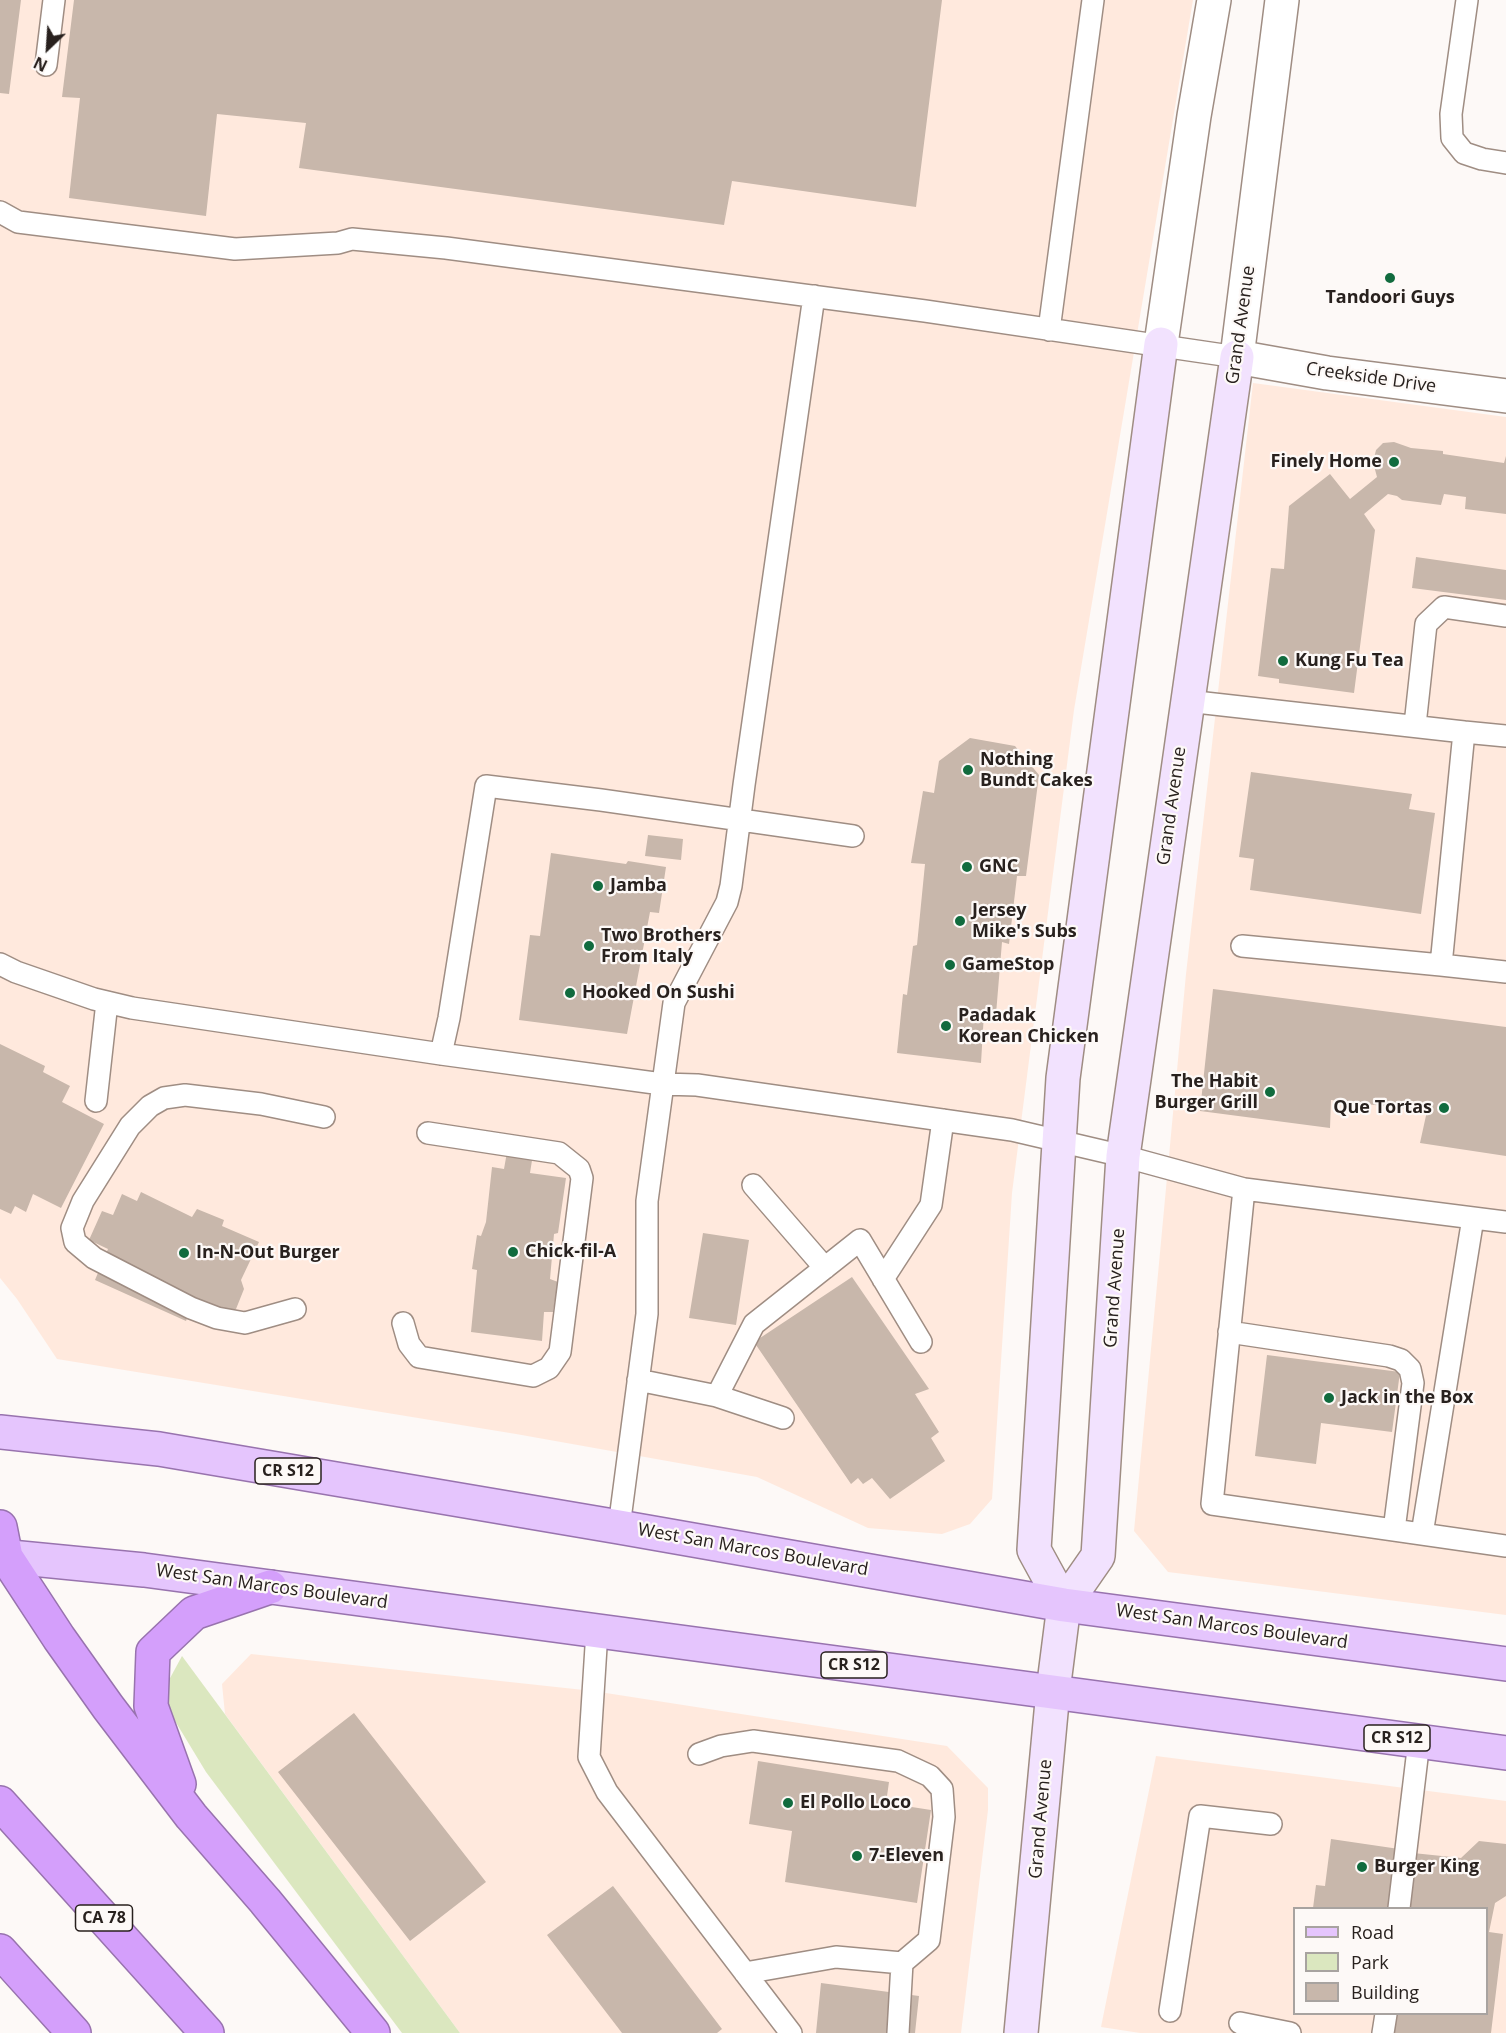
<!DOCTYPE html>
<html>
<head>
<meta charset="utf-8">
<style>
  body { margin:0 }
  #map { position:relative; width:1506px; height:2033px; overflow:hidden; background:#fdf9f7; font-family:"Open Sans",sans-serif }
  canvas { display:block }
  .legend { position:absolute; left:1293px; top:1907px; width:195px; height:108px; box-sizing:border-box; background:#fdf9f7; border:2px solid #a8a3a0; margin:0; padding:8px 10px; list-style:none; font-size:18px; color:#28211e }
  .legend li { display:flex; align-items:center; gap:12px; height:30px }
  .legend b { width:30px; border:2px solid #a8a3a0 }
  .north { position:absolute; left:18px; top:18px; width:60px; height:60px; -webkit-text-stroke:4px #fdf9f7; paint-order:stroke; rotate:205deg; font-size:16px; font-weight:700; line-height:24px; text-align:center; color:#28211e }
  .north::after { content:''; display:block; margin:auto; width:21px; height:27px; background:#28211e; clip-path:polygon(50% 0,100% 100%,50% 72%,0 100%) }
</style>
</head>
<body>
<div id="map">
<canvas width="1506" height="2033"></canvas>
<ul class="legend">
<li><b style="height:8px;background:#e5c5fd"></b>Road</li>
<li><b style="height:16px;background:#dbe7bf"></b>Park</li>
<li><b style="height:16px;background:#c8b7ab"></b>Building</li>
</ul>
<div class="north">N</div>
</div>
<script>
const ctx = document.querySelector('canvas').getContext('2d');
ctx.lineJoin = 'round';
function paint(path, color) { ctx.fillStyle = color; ctx.fill(path, 'evenodd'); }
const poly = rows => new Path2D(rows.map(r => 'M' + r).join(''));
function strokePath(path, color, width, dash) { ctx.strokeStyle = color; ctx.lineWidth = width; ctx.lineCap = dash ? 'butt' : 'round'; ctx.setLineDash(dash || []); ctx.stroke(path); }
function write(font, color, halo, rows, align = 'center') {
  ctx.font = font + ' "Open Sans",sans-serif'; ctx.lineWidth = 4.5; ctx.setLineDash([]); ctx.textBaseline = 'middle'; ctx.strokeStyle = halo; ctx.fillStyle = color; for (const [text, x, y, turn = 0] of rows) {
    ctx.save(); ctx.translate(x, y); ctx.rotate((+turn || 0) * Math.PI / 180); ctx.textAlign = isNaN(turn) ? turn : align; if (halo) ctx.strokeText(text, 0, 0); ctx.fillText(text, 0, 0); ctx.restore();
  }
}
paint(poly([
  [0,0,1193,0,1074,710,1012,1193,992,1499,970,1524,942,1534,868,1528,757,1477,516,1434,57,1359,17,1299,0,1278],
  [1253,383,1506,417,1506,1615,1168,1572,1134,1531,1186,974],
  [251,1654,593,1691,947,1746,988,1788,988,1810,961,2033,460,2033,225,1714,222,1684],
  [1156,1756,1506,1801,1506,2033,1140,2033,1101,2027],
  [1294,1908,1486,1908,1486,2014,1294,2014]
]), '#ffe9dd');
paint(poly([
  [182,1656,460,2033,402,2033,206,1772,169,1711,169,1680]
]), '#dbe7bf');
paint(poly([
  [0,0,21,0,9,94,0,93],
  [74,0,942,0,916,207,732,181,724,225,299,168,306,123,217,114,206,216,69,198,80,98,62,97],
  [1394,442,1411,448,1443,451,1443,454,1504,463,1506,456,1506,514,1465,509,1466,497,1444,494,1441,505,1402,500,1397,496,1388,494,1364,514,1375,530,1354,693,1279,683,1279,679,1258,676,1271,568,1284,569,1289,506,1330,474,1350,499,1377,477,1373,462,1376,450,1383,443],
  [1416,557,1506,570,1506,600,1412,588],
  [970,738,1015,746,1039,775,1026,876,1017,876,1009,944,1002,942,996,1014,984,1013,981,1063,897,1053,903,994,907,995,913,946,917,945,925,864,911,863,923,791,934,793,939,761],
  [1251,772,1412,794,1409,809,1435,813,1421,914,1250,890,1254,859,1239,857],
  [648,835,683,839,681,860,645,856],
  [551,853,626,864,628,861,666,867,659,913,650,912,627,1034,519,1020,530,935,540,936],
  [1213,989,1506,1027,1506,1156,1420,1143,1427,1111,1331,1100,1330,1128,1200,1111],
  [0,1044,45,1066,43,1072,70,1086,62,1102,104,1124,61,1208,33,1194,26,1212,15,1206,11,1214,0,1209],
  [507,1152,533,1154,530,1173,566,1178,558,1233,554,1234,550,1279,558,1282,553,1312,544,1312,542,1341,471,1332,477,1270,472,1269,477,1235,481,1236,486,1222,492,1167,504,1169],
  [141,1192,192,1217,197,1209,224,1220,222,1226,259,1242,241,1280,244,1289,236,1309,229,1312,195,1298,186,1321,95,1280,108,1249,89,1240,102,1211,113,1215,122,1194,137,1201],
  [703,1233,749,1240,736,1325,689,1318],
  [852,1277,929,1389,915,1394,939,1432,931,1438,945,1461,890,1499,872,1478,863,1484,858,1478,851,1484,754,1342],
  [1267,1355,1400,1372,1392,1432,1321,1423,1316,1464,1255,1456],
  [354,1713,486,1882,410,1941,278,1772],
  [758,1761,889,1782,886,1803,931,1810,917,1903,785,1882,792,1831,749,1824],
  [1331,1839,1399,1849,1391,1908,1313,1908,1316,1885,1325,1886],
  [1479,1841,1506,1844,1506,1896,1495,1903,1489,1932,1503,1934,1491,2033,1391,2033,1394,2014,1486,2014,1486,1908,1406,1908,1413,1853,1461,1858],
  [613,1886,722,2029,717,2033,622,2033,547,1935],
  [821,1983,919,1996,915,2033,816,2033]
]), '#c8b7ab');
const lane = poly([
  [1467,0,1451,114,1452,138,1464,153,1482,159,1506,163],
  [46,65,54,0],
  [0,212,18,222,235,249,338,243,352,239,446,248,925,311,1237,357],
  [1049,330,1093,0],
  [1187,701,1464,732,1441,965,1242,946],
  [1415,725,1426,624,1444,607,1506,616],
  [1464,732,1506,736],
  [0,964,16,972,94,999,132,1008,441,1054,662,1084,697,1085,1012,1130,1123,1156,1244,1189,1506,1222],
  [1441,965,1506,972],
  [441,1054,449,1018,486,786,601,800,853,836],
  [96,1101,107,1002],
  [753,1185,825,1268],
  [1244,1189,1212,1504,1506,1546],
  [883,1279,931,1205,943,1120],
  [295,1309,245,1323,217,1318,191,1308,94,1258,75,1242,72,1228,83,1201,130,1126,150,1106,164,1098,185,1095,261,1104,324,1117],
  [403,1323,409,1344,419,1357,533,1376,549,1368,560,1352,582,1178,579,1169,559,1153,428,1133],
  [1229,1332,1389,1356,1401,1360,1410,1369,1413,1383,1394,1530],
  [638,1380,717,1396,783,1418],
  [717,1396,754,1324,860,1240,921,1342],
  [619,1527,647,1314,647,1201,674,1003,727,902,731,886,744,785,814,296],
  [1422,1534,1473,1218],
  [597,1631,589,1757,607,1792,791,2033],
  [699,1754,721,1746,753,1741,898,1761,930,1776,942,1789,944,1817,929,1940,902,1963],
  [1399,1908,1419,1741],
  [745,1973,836,1957,902,1963,898,2033],
  [1170,2011,1200,1816,1271,1824],
  [1240,2023,1290,2033],
  [1383,2033,1386,2014]
]);
const street = poly([
  [1282,0,1237,357,1327,373,1506,396],
  [1161,344,1194,116,1214,0]
]);
const secondary = poly([
  [1064,1605,1034,1550,1063,1078,1161,344],
  [1021,2033,1053,1691,1064,1605,1098,1556,1123,1156,1237,357]
]);
const primary = poly([
  [0,1432,159,1449,619,1527,1064,1605,1506,1664],
  [0,1556,144,1570,1506,1753]
]);
const highway = poly([
  [0,1527,6,1557,59,1638,108,1707,191,1816,265,1901,373,2033],
  [179,1784,151,1706,153,1652,194,1613,270,1587],
  [0,1803,207,2033],
  [0,1951,74,2033]
]);
strokePath(lane, '#9f8d83', 24);
strokePath(street, '#9f8d83', 36);
strokePath(secondary, '#9f8d83', 36);
strokePath(primary, '#9873ae', 36);
strokePath(highway, '#9873ae', 36);
strokePath(lane, '#fff', 21);
strokePath(street, '#fff', 33);
strokePath(secondary, '#f2e2fe', 33);
strokePath(primary, '#e5c5fd', 33);
strokePath(highway, '#d49ffb', 33);
for (const [x, y, r, color] of [
  [1390,278,6,"#116b3e"],
  [1394,462,6,"#116b3e"],
  [1283,661,6,"#116b3e"],
  [968,770,6,"#116b3e"],
  [967,867,6,"#116b3e"],
  [598,886,6,"#116b3e"],
  [960,921,6,"#116b3e"],
  [589,946,6,"#116b3e"],
  [950,965,6,"#116b3e"],
  [570,993,6,"#116b3e"],
  [946,1026,6,"#116b3e"],
  [1270,1092,6,"#116b3e"],
  [1444,1108,6,"#116b3e"],
  [513,1252,6,"#116b3e"],
  [184,1253,6,"#116b3e"],
  [1329,1398,6,"#116b3e"],
  [788,1803,6,"#116b3e"],
  [857,1856,6,"#116b3e"],
  [1362,1867,6,"#116b3e"]
]) { const dot = new Path2D(); dot.arc(x, y, r, 0, 2 * Math.PI); ctx.fillStyle = color; ctx.fill(dot); strokePath(dot, '#fdf9f7', 2); }
for (const [x, y, w] of [
  [288,1471,66],
  [854,1665,66],
  [1397,1738,66],
  [104,1918,57]
]) { const box = new Path2D(); box.roundRect(x - w / 2, y - 13, w, 26, 4.5); ctx.fillStyle = '#fdf9f7'; ctx.fill(box); strokePath(box, '#28211e', 1.5); }
write('bold 16px', '#28211e', null, [
  ["CR S12",288,1471],
  ["CR S12",854,1665],
  ["CR S12",1397,1738],
  ["CA 78",104,1918]
]);
write('bold 18px', '#28211e', '#fdf9f7', [
  ["Tandoori Guys",1390,298,"center"],
  ["Finely Home",1382,462,"right"],
  ["Kung Fu Tea",1295,661],
  ["Nothing",980,760],
  ["Bundt Cakes",980,781],
  ["GNC",979,867],
  ["Jamba",610,886],
  ["Jersey",972,911],
  ["Mike's Subs",972,932],
  ["Two Brothers",601,936],
  ["From Italy",601,957],
  ["GameStop",962,965],
  ["Hooked On Sushi",582,993],
  ["Padadak",958,1016],
  ["Korean Chicken",958,1037],
  ["The Habit",1258,1082,"right"],
  ["Burger Grill",1258,1103,"right"],
  ["Que Tortas",1432,1108,"right"],
  ["Chick-fil-A",525,1252],
  ["In-N-Out Burger",196,1253],
  ["Jack in the Box",1341,1398],
  ["El Pollo Loco",800,1803],
  ["7-Eleven",869,1856],
  ["Burger King",1374,1867]
], 'left');
write('18px', '#28211e', '#fdf9f7', [
  ["Grand Avenue",1241,325,-82],
  ["Creekside Drive",1371,378,8],
  ["Grand Avenue",1172,806,-82],
  ["Grand Avenue",1115,1288,-86],
  ["West San Marcos Boulevard",753,1550,10],
  ["West San Marcos Boulevard",272,1587,8],
  ["West San Marcos Boulevard",1232,1627,8],
  ["Grand Avenue",1041,1819,-85]
]);
</script>
</body>
</html>
